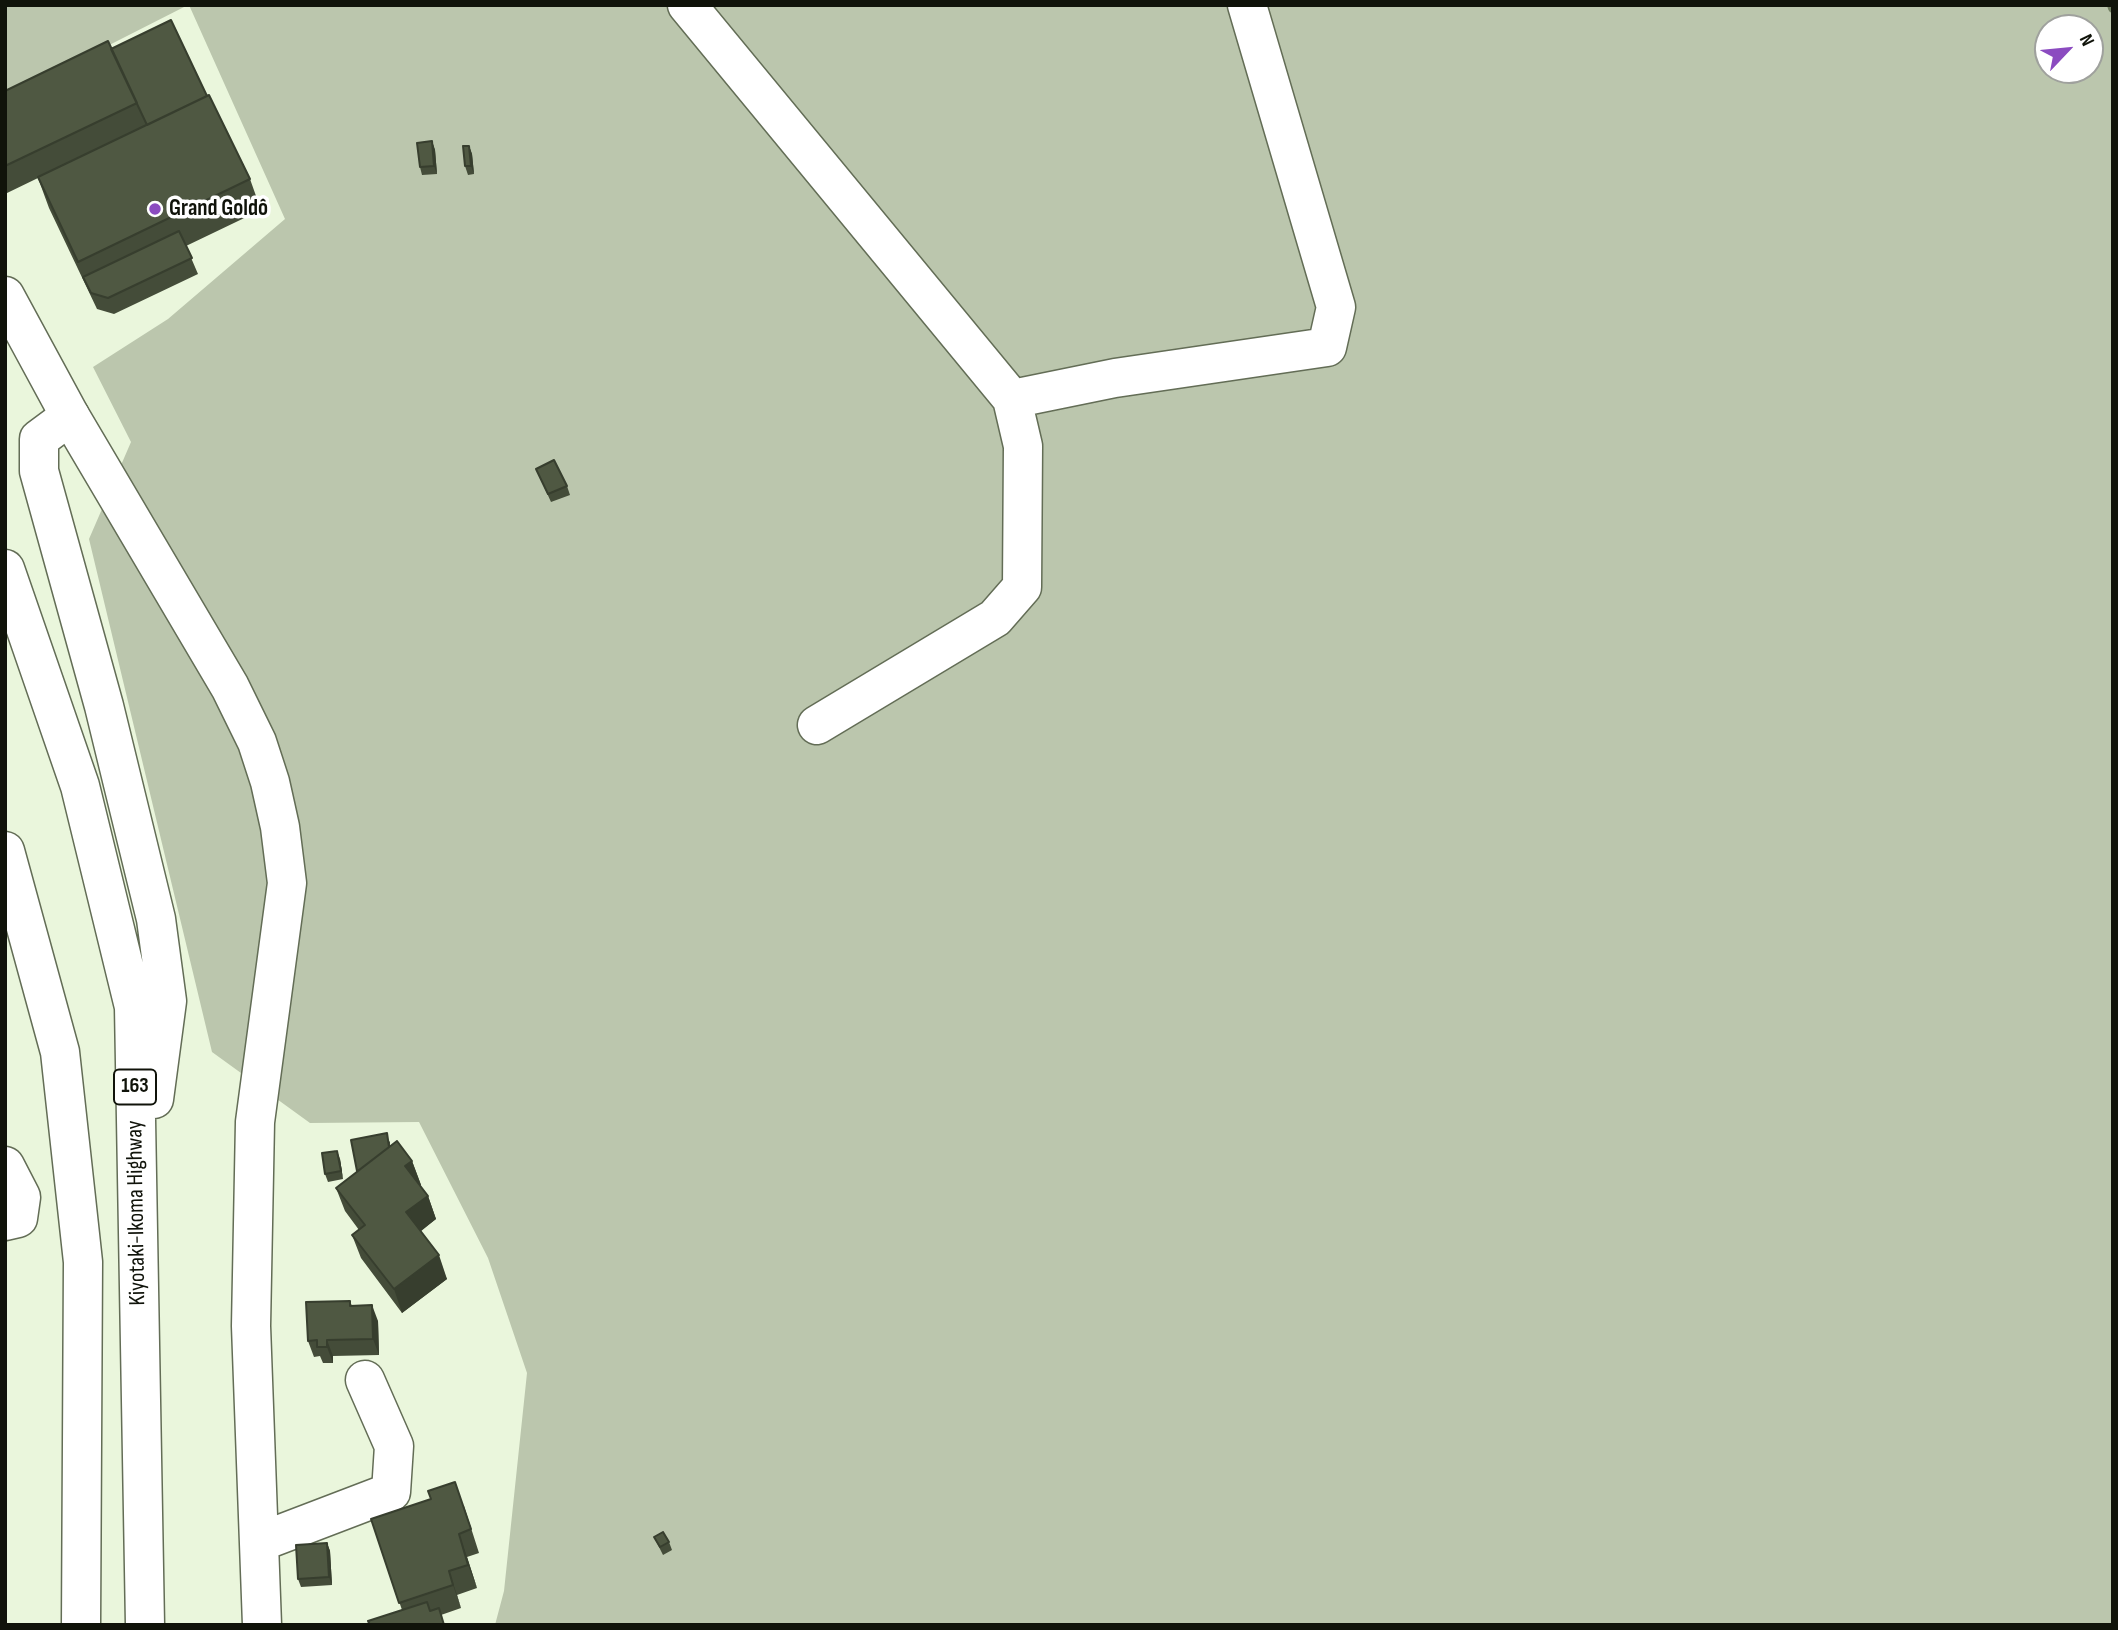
<!DOCTYPE html>
<html>
<head>
<meta charset="utf-8">
<style>
  body { margin:0 }
  #map { position:relative; width:2118px; height:1630px; overflow:hidden; background:#eaf6dc; font-family:"Sofia Sans Condensed",sans-serif }
  canvas { display:block }
  .frame { position:absolute; inset:0; border:7px solid #10130a; pointer-events:none }
  .north { position:absolute; left:2034px; top:14px; width:70px; height:70px; box-sizing:border-box; background:#fff; border:2px solid #9fa19d; border-radius:50%; rotate:64deg; font-size:19px; font-weight:700; line-height:28px; text-align:center; color:#10130a }
  .north::after { content:''; display:block; margin:auto; width:24px; height:32px; background:#8b4bc0; clip-path:polygon(50% 0,100% 100%,50% 72%,0 100%) }
</style>
</head>
<body>
<div id="map">
<canvas width="2118" height="1630"></canvas>
<div class="frame"></div>
<div class="north">N</div>
</div>
<script>
const ctx = document.querySelector('canvas').getContext('2d');
ctx.lineJoin = 'round';
function paint(path, color) { ctx.fillStyle = color; ctx.fill(path, 'evenodd'); }
const poly = rows => new Path2D(rows.map(r => 'M' + r).join(''));
function strokePath(path, color, width, dash) { ctx.strokeStyle = color; ctx.lineWidth = width; ctx.lineCap = dash ? 'butt' : 'round'; ctx.setLineDash(dash || []); ctx.stroke(path); }
function write(font, color, halo, rows, align = 'center') {
  ctx.font = font + ' "Sofia Sans Condensed",sans-serif'; ctx.lineWidth = 7; ctx.setLineDash([]); ctx.textBaseline = 'middle'; ctx.strokeStyle = halo; ctx.fillStyle = color; for (const [text, x, y, turn = 0] of rows) {
    ctx.save(); ctx.translate(x, y); ctx.rotate((+turn || 0) * Math.PI / 180); ctx.textAlign = isNaN(turn) ? turn : align; if (halo) ctx.strokeText(text, 0, 0); ctx.fillText(text, 0, 0); ctx.restore();
  }
}
paint(poly([
  [5,5,188,5,5,98],
  [189,5,2113,5,2113,1625,495,1625,504,1591,527,1373,488,1258,419,1122,310,1123,212,1052,89,539,131,442,93,367,168,319,285,219],
  [2048,28,2090,28,2090,70,2048,70]
]), '#bbc6ad');
strokePath(poly([
  [2112,5,2113,8]
]), '#738062', 10);
const minor = poly([
  [687,5,1012,399,1023,446,1022,587,995,618,817,725],
  [5,296,70,416,230,687,257,742,270,782,280,827,287,883,255,1122,251,1326,262,1625],
  [1012,399,1115,378,1327,347,1336,307,1247,5],
  [5,1166,21,1197,18,1218,5,1221],
  [260,1542,391,1492,394,1446,365,1380]
]);
const highway = poly([
  [70,416,39,439,39,471,104,706,156,919,167,1001,154,1099],
  [5,569,80,786,134,1007,145,1625],
  [5,851,60,1052,83,1262,81,1625]
]);
strokePath(minor, '#636d56', 41);
strokePath(highway, '#636d56', 41);
strokePath(minor, '#fff', 38);
strokePath(highway, '#fff', 38);
paint(poly([
  [111,49,207,96,250,179,261,210,186,246,198,274,114,314,97,309,49,208,38,178,5,194,5,91],
  [432,141,435,150,437,174,422,175,420,167],
  [469,146,472,154,474,174,468,175,465,166],
  [536,469,567,486,570,495,551,502],
  [390,1141,390,1146,412,1161,421,1185,420,1185,428,1196,436,1219,420,1231,447,1279,402,1313,361,1258,352,1235,359,1230,345,1211,336,1188,357,1172],
  [340,1159,343,1179,328,1182,325,1174],
  [350,1301,352,1306,378,1321,379,1355,333,1356,333,1363,323,1363,320,1356,314,1357,308,1341],
  [464,1506,479,1553,467,1557,477,1588,457,1595,461,1608,441,1615,402,1610,371,1519],
  [654,1537,669,1542,672,1550,663,1555],
  [327,1543,330,1551,332,1585,301,1587,298,1579]
]), '#444c39');
paint(poly([
  [432,141,435,150,437,174,434,166],
  [469,146,472,154,474,174,471,166],
  [337,1151,340,1159,343,1179,341,1171],
  [412,1161,421,1185,414,1190,405,1166],
  [428,1196,436,1219,415,1236,406,1212],
  [439,1255,447,1279,402,1313,394,1289],
  [372,1305,378,1321,379,1355,373,1339],
  [327,1340,333,1356,333,1363,327,1347],
  [459,1534,467,1557,477,1588,468,1565],
  [327,1543,330,1551,332,1585,329,1577],
  [449,1571,457,1595,461,1608,453,1585]
]), '#373e2e');
const building = poly([
  [171,20,207,96,147,125,111,49,171,20],
  [108,41,137,103,5,166,5,91,108,41],
  [209,95,250,179,78,262,38,177,209,95],
  [432,141,434,166,420,167,417,143,432,141],
  [463,146,469,146,471,166,465,166,463,146],
  [179,231,192,258,108,298,91,293,83,277,179,231],
  [554,460,567,486,548,494,536,469,554,460],
  [387,1133,389,1147,359,1170,357,1171,351,1140,387,1133],
  [397,1141,412,1161,405,1166,428,1196,406,1212,439,1255,394,1289,352,1235,365,1225,336,1188,397,1141],
  [337,1151,341,1171,325,1174,322,1153,337,1151],
  [350,1301,350,1306,372,1305,373,1339,327,1340,327,1347,317,1347,317,1340,308,1341,306,1302,350,1301],
  [455,1482,471,1529,459,1534,468,1565,449,1571,453,1585,399,1603,371,1519,431,1499,428,1491,455,1482],
  [663,1532,669,1542,660,1547,654,1537,663,1532],
  [327,1543,329,1577,298,1579,296,1545,327,1543],
  [427,1602,430,1611,439,1608,444,1625,370,1625,368,1621,427,1602]
]);
paint(building, '#4f5842');
strokePath(building, '#373e2e', 2);
for (const [x, y, r, color] of [
  [155,209,7,"#8b4bc0"]
]) { const dot = new Path2D(); dot.arc(x, y, r, 0, 2 * Math.PI); ctx.fillStyle = color; ctx.fill(dot); strokePath(dot, '#fff', 2.5); }
for (const [x, y, w] of [
  [135,1087,42]
]) { const box = new Path2D(); box.roundRect(x - w / 2, y - 17.5, w, 35, 5); ctx.fillStyle = '#fff'; ctx.fill(box); strokePath(box, '#10130a', 2); }
write('bold 21px', '#10130a', null, [
  ["163",135,1087]
]);
write('bold 23px', '#10130a', '#fff', [
  ["Grand Goldô",169,209]
], 'left');
write('23px', '#10130a', '#fff', [
  ["Kiyotaki-Ikoma Highway",137,1213,-91]
]);
</script>
</body>
</html>
